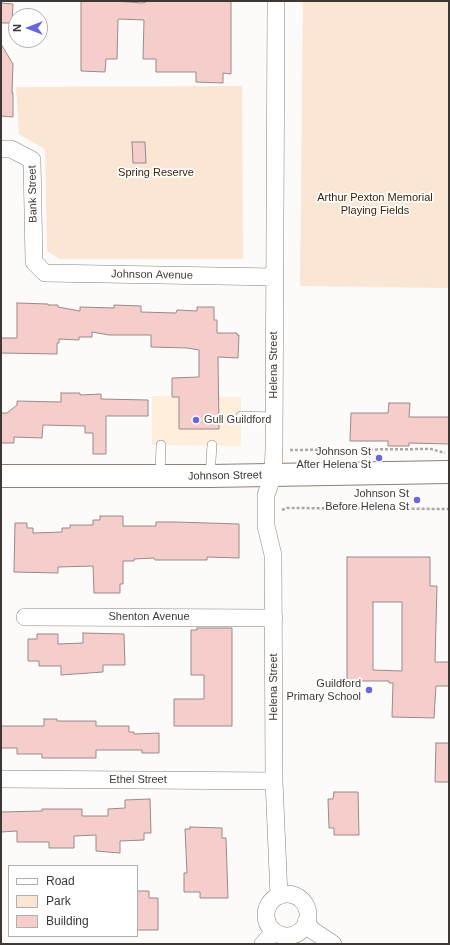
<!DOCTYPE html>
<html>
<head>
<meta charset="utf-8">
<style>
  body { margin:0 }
  #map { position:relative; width:450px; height:945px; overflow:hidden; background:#fdfbf9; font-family:Helvetica,sans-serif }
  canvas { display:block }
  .frame { position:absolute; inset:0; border:2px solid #3d3834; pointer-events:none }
  .legend { position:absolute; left:8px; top:865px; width:130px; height:72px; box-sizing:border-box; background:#fff; border:1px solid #b1afae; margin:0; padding:5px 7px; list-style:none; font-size:12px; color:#3d3834 }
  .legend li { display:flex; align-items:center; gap:8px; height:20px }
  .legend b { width:20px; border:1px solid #b1afae }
  .north { position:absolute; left:8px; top:8px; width:40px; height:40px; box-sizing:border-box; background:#fff; border:1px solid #b1afae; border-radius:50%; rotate:270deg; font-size:11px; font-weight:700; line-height:16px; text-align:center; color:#3d3834 }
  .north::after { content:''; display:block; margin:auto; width:14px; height:18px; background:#6668e1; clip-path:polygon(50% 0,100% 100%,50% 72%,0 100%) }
</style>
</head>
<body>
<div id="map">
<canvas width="450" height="945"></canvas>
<div class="frame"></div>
<ul class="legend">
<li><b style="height:5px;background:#fff"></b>Road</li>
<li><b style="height:11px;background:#fbe5d3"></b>Park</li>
<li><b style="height:11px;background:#f5cdcb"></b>Building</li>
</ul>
<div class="north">N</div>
</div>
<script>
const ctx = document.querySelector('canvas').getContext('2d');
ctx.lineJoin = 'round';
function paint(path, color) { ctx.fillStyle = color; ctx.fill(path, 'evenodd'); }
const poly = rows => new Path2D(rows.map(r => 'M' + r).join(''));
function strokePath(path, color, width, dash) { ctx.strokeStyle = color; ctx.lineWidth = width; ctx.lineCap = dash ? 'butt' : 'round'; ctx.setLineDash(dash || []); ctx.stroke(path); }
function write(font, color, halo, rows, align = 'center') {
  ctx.font = font + ' Helvetica,sans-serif'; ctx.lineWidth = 3.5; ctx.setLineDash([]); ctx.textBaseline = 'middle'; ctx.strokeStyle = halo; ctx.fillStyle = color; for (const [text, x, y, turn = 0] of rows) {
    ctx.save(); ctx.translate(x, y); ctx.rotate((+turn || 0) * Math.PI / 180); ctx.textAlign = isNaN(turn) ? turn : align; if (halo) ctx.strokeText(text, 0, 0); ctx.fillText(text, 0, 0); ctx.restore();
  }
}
paint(poly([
  [152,396,241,397,241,446,152,445]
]), '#feefdc');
paint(poly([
  [303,1,449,1,449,288,300,286],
  [242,86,243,259,60,259,47,251,45,149,19,134,16,87]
]), '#fbe5d3');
const building = poly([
  [81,1,115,1,142,3,146,2,146,1,231,1,231,74,223,73,223,83,196,82,196,72,156,72,156,59,143,59,144,20,119,19,118,20,117,59,106,59,105,72,81,71,81,1],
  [1,3,13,4,12,23,1,23,1,3],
  [1,44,13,64,12,93,13,93,13,117,1,116,1,44],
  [132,142,145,142,146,163,133,163,132,142],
  [17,303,48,304,48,305,58,305,58,307,80,311,80,307,114,308,114,305,141,306,141,312,176,313,177,310,197,311,197,307,214,307,214,320,217,320,217,333,237,333,237,335,239,335,238,358,218,357,219,429,179,429,179,397,172,397,172,378,199,377,199,350,187,348,151,347,151,335,109,335,92,332,92,337,79,337,79,340,59,339,59,343,57,343,57,354,1,353,1,338,17,338,17,303],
  [61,393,80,393,80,395,101,394,101,399,148,400,148,416,106,416,106,454,93,454,93,433,85,433,85,426,43,425,42,438,14,437,14,443,1,443,1,413,7,413,17,405,17,401,61,402,61,393],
  [389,403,410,403,409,417,449,417,449,444,409,443,409,446,388,446,388,441,350,441,351,413,388,413,389,403],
  [100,516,123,516,123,526,156,526,156,522,176,522,239,524,239,558,207,557,207,560,155,560,154,558,134,559,134,561,123,561,123,584,120,584,120,593,94,593,93,566,58,567,58,573,14,572,15,523,27,523,27,528,33,528,33,533,62,532,62,528,70,528,70,525,93,525,93,520,100,520,100,516],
  [347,557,430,557,430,586,437,586,435,662,449,662,449,686,436,686,434,718,392,717,393,683,389,683,389,681,347,681,347,557],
  [373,602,402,602,402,671,373,670,373,602],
  [197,628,232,628,232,726,174,726,174,699,204,699,204,675,191,675,191,630,197,630,197,628],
  [83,633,124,634,125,665,103,665,103,672,61,675,61,666,39,666,39,661,28,661,28,639,37,639,37,634,58,634,58,644,83,643,83,633],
  [44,719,57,719,57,721,96,721,96,726,129,726,129,732,134,732,134,734,159,733,159,753,142,753,142,750,96,750,96,758,42,758,42,754,17,754,17,748,1,748,1,726,44,726,44,719],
  [436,743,449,743,449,782,435,782,436,743],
  [334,792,358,792,359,835,334,835,334,828,329,828,328,799,333,799,334,792],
  [150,799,151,833,144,833,144,840,120,841,120,853,96,851,96,835,74,836,74,848,49,848,49,842,17,842,17,831,1,832,1,812,42,811,42,809,82,809,82,816,108,816,108,809,125,808,125,800,150,799],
  [190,827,222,828,222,838,226,838,228,898,200,898,200,892,184,892,184,873,187,873,185,829,190,829,190,827],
  [137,891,149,891,149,898,158,898,158,930,137,930,137,891]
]);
paint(building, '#f5cdcb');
strokePath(building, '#998a89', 1);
const service = poly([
  [241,416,274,417],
  [160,476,161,445],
  [210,476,212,445]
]);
const minor = poly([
  [276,1,274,448,273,475,266,495,266,526,273,555,274,781,279,896],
  [1,149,11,149,32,160,34,262,45,273,275,277],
  [25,617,274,618],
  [1,779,274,781],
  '266 915a21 21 0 1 1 42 0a21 21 0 1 1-42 0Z',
  [306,922,312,930,333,944],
  [263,944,274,932]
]);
const trunk = poly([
  [1,476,210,476,449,472]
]);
strokePath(service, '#8a8077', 10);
strokePath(minor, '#8a8077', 18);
strokePath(trunk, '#8a8077', 24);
strokePath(poly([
  [290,450,431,449,445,453],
  [282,510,287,508,449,509]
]), '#aba7a5', 2.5, [3, 2]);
strokePath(service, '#fff', 9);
strokePath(minor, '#fff', 17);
strokePath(trunk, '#fff', 22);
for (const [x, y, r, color] of [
  [196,420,4,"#6668e1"],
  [379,458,4,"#6668e1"],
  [417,500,4,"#6668e1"],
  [369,690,4,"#6668e1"]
]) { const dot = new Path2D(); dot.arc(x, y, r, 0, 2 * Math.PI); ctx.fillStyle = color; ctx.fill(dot); strokePath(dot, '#fff', 1.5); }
write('11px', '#3e2307', '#fff', [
  ["Spring Reserve",156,173],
  ["Arthur Pexton Memorial",375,198],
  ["Playing Fields",375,211]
]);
write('11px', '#3d3834', '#fff', [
  ["Bank Street",33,194,-91],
  ["Johnson Avenue",152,275,1],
  ["Helena Street",274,365,-90],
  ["Johnson Street",225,476,-1],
  ["Shenton Avenue",149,617],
  ["Helena Street",274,687,-90],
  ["Ethel Street",138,780]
]);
write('11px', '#3d3834', '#fff', [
  ["Gull Guildford",204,420,"left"],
  ["Johnson St",371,452],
  ["After Helena St",371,465],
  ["Johnson St",409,494],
  ["Before Helena St",409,507],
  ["Guildford",361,684],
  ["Primary School",361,697]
], 'right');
</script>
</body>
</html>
